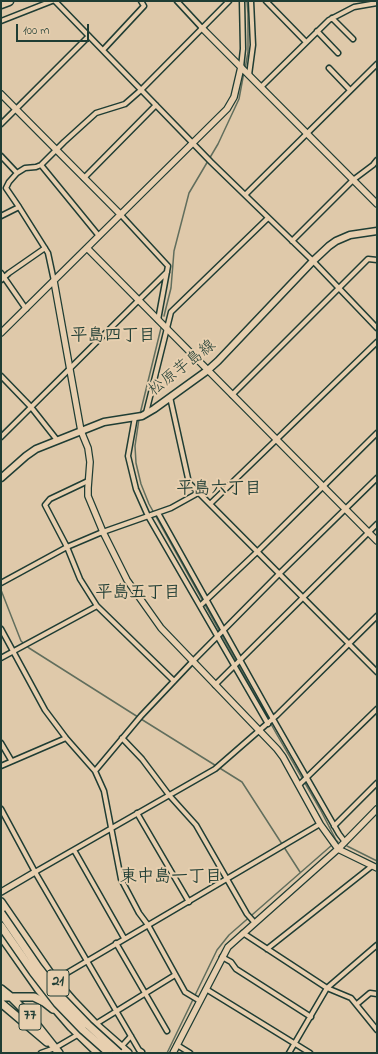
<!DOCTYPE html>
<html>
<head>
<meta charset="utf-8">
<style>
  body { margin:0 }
  #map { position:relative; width:378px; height:1054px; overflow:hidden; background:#dfc9aa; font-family:"Indie Flower",sans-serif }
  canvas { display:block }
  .frame { position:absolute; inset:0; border:2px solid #1f3d34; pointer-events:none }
  .scale { position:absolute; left:16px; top:24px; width:73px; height:18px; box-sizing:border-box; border:2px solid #1f3d34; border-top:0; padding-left:5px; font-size:12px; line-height:14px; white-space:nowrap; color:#1f3d34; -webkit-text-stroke:3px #e7cfaf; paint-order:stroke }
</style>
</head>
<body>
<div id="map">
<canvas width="378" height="1054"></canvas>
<div class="frame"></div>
<div class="scale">100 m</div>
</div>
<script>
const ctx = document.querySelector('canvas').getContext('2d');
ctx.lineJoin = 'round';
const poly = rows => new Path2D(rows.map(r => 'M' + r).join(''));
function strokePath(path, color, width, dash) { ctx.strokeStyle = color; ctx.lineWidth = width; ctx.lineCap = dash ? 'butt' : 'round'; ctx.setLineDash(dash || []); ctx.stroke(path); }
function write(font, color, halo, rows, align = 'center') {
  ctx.font = font + ' "Indie Flower","Klee One",sans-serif'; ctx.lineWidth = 4; ctx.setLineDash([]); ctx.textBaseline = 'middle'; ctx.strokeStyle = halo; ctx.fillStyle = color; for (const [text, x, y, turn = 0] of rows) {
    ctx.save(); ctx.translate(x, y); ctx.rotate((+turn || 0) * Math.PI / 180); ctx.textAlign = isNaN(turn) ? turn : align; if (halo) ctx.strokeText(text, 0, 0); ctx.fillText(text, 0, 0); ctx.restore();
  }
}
strokePath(poly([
  [245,69,248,52,248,14,247,1],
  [164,316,171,288,174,251,189,193,218,144,239,99,244,72],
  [140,414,161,328],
  [139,419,135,446,136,463,141,484,149,504,276,733,320,809,336,840,338,842],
  [1,590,21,641,29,648,138,717],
  [141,719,242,782,300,872],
  [347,846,377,861],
  [167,1053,217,950,229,935,332,845]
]), '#616e5d', 1.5);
const minor = poly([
  [55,1,211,162,313,261,377,328],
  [177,1,202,28],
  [266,1,306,42],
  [332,18,353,39],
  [1,21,52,1],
  [317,31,338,53],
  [103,50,144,6,141,1],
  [241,67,243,49,242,1],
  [329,68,350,90],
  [249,75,253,45,251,1],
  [261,87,329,20,354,7,377,3],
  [1,124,89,36],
  [1,156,17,173],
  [41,165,99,236],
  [84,178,156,105],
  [245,195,377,64],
  [121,215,168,266,158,320],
  [1,216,19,207],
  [292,241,353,180,373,165,377,160],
  [1,273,26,309],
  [1,280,9,273,45,248],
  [54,281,48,253,19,207,6,188,9,182,17,173,25,168,36,167,41,165,64,142,96,113,125,104,141,90,229,1],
  [1,376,31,407,57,440],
  [232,395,368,259,377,260],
  [170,397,189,483,377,672],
  [146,413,171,312,268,218],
  [135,417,128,456,136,489,148,516,268,724],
  [1,437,167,272],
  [88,481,50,499,45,505,67,547,80,579,97,606,174,681],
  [210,504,377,342],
  [158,513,273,719,339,834,345,842],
  [1,583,67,547,100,533,171,508,198,493],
  [200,606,257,552,377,433],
  [1,629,45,710,66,738,95,771,104,791,121,879,139,913,148,925,185,992,200,1001],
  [1,658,97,606],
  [215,685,377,524],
  [122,738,142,759,169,795,196,825,247,914,255,923],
  [1,743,11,760],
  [1,766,66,738],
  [95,771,141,716,192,662,279,574,377,478],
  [299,785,377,709],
  [1,809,35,872,139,1050,142,1052],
  [137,813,189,902],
  [334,826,377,783],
  [74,850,124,938],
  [35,872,215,769,277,715,377,616],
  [243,933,327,988,351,998,377,1030],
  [116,943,167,1031],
  [267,949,372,866],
  [222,957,231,962,236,969,311,1017],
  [55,980,320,824],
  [206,989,310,1053],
  [357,1004,370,993,377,994],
  [94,1025,175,975],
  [177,1045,190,1053],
  [121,1047,131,1036],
  [41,1053,55,1048,79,1034],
  [289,1053,327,988,377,945]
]);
const tertiary = poly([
  [202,28,377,204],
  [1,94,121,215],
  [87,248,377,541],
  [54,281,81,431,88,448,90,462,88,488,88,496,103,532,127,580,161,628,277,749,283,757,320,824,338,849,377,868],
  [1,333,227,109,234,97,241,67],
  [1,892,35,872],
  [173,1053,228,947,338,849,377,809]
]);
const secondary = poly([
  [1,478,26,456,36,449,104,422,142,416,154,409,208,370,218,361,313,261,329,246,336,241,350,235,377,231]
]);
const primary = poly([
  [1,989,11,997,28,1014,59,1053],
  [1,997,34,997,44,1002,53,1009],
  [1,1003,47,1042]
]);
const trunk = poly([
  [1,902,54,979,74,1002,95,1024,128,1053],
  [1,936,39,990,71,1027,98,1053]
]);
const motorway = poly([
  [1,4,9,1]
]);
strokePath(minor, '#1f3d34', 7);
strokePath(tertiary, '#1f3d34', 8);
strokePath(secondary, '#1f3d34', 9);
strokePath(primary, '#1f3d34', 10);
strokePath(trunk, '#1f3d34', 10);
strokePath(motorway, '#1f3d34', 11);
strokePath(minor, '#e7cfaf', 4);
strokePath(tertiary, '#e7cfaf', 5.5);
strokePath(secondary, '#e7cfaf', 6);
strokePath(primary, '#e7cfaf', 7);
strokePath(trunk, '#e7cfaf', 7);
strokePath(motorway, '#e7cfaf', 8);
const trunkBridge = poly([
  [1,913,38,967,62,998,88,1025,119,1053],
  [1,926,33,972,57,1003,83,1030,109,1053]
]);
strokePath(trunkBridge, '#1f3d34', 10, []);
strokePath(trunkBridge, '#e7cfaf', 7);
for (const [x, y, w] of [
  [58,983,22],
  [30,1017,22]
]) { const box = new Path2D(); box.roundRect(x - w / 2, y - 13, w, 26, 3); ctx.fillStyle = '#e7cfaf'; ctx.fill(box); strokePath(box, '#1f3d34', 1); }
write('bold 15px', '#1f3d34', null, [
  ["21",58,983],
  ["77",30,1017]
]);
write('16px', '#1f3d34', '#e7cfaf', [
  ["松原芋島線",183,369,-38]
]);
write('bold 17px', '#1f3d34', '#e7cfaf', [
  ["平島四丁目",113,337],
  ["平島六丁目",219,490],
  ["平島五丁目",138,594],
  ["東中島一丁目",171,878]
]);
</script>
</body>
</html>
